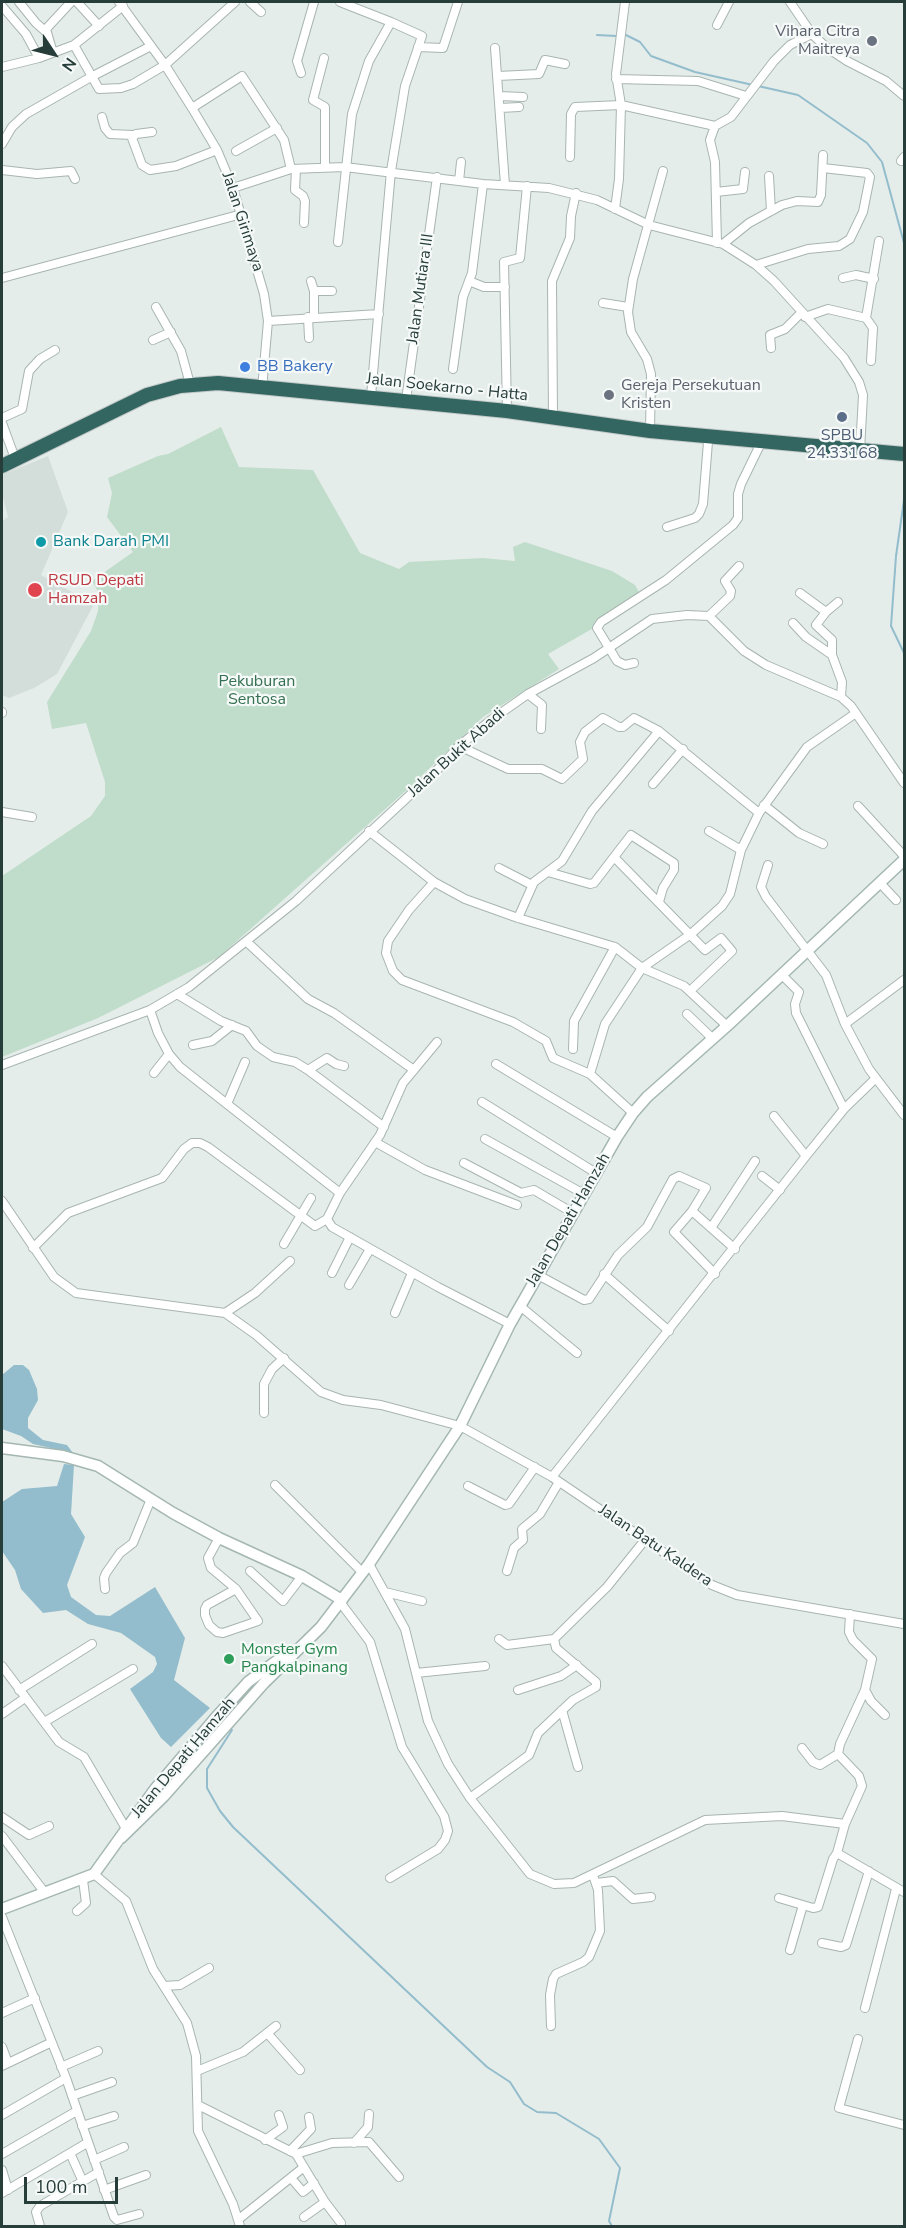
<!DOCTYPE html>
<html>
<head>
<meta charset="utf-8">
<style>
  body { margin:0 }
  #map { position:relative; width:906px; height:2228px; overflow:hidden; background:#e5edea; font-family:"Nunito Sans",sans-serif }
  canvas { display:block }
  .frame { position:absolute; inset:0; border:3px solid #263d39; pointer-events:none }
  .north { position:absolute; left:24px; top:24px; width:60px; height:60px; -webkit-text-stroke:4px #f5f9f8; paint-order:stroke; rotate:125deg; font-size:16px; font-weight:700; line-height:24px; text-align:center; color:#263d39 }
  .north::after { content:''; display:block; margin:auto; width:21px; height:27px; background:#263d39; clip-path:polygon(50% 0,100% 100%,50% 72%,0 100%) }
  .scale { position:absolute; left:24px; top:2177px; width:94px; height:27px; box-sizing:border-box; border:3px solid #263d39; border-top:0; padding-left:8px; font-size:18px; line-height:21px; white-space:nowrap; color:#263d39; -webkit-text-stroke:4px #f5f9f8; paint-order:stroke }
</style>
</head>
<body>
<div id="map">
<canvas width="906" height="2228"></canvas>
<div class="frame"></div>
<div class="north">N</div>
<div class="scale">100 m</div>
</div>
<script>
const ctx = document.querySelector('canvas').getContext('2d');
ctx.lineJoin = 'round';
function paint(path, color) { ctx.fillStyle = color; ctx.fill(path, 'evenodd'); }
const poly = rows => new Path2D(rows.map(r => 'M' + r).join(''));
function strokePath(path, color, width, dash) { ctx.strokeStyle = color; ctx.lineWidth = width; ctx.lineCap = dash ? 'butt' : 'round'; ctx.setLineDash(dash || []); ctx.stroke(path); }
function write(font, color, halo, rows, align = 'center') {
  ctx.font = font + ' "Nunito Sans",sans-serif'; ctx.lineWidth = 4.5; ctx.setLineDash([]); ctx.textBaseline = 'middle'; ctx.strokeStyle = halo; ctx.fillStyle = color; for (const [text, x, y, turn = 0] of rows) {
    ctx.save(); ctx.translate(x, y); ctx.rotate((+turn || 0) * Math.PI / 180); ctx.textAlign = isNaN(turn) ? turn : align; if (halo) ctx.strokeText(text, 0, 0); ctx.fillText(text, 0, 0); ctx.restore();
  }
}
paint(poly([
  [48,456,68,512,41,575,94,604,57,674,34,688,9,698,2,695,2,521,8,517,2,494,2,475]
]), '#d3ddd9');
paint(poly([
  [221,427,239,467,313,470,360,553,399,569,409,562,483,558,515,561,513,547,525,542,612,571,635,585,640,594,604,622,548,654,559,669,483,717,410,787,219,957,98,1018,2,1057,2,876,91,816,105,796,105,782,86,723,52,729,47,702,91,631,98,611,99,593,92,581,133,552,107,517,112,493,108,478,158,456,168,454]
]), '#c0dcca');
paint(poly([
  [14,1365,23,1365,29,1370,37,1389,38,1400,28,1418,28,1428,43,1440,67,1445,73,1453,33,1444,21,1436,2,1429,2,1375],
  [64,1464,74,1465,71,1514,85,1537,67,1585,71,1597,96,1615,110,1616,155,1587,185,1638,174,1680,210,1708,171,1747,161,1738,130,1689,153,1672,157,1664,155,1657,121,1633,88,1624,66,1610,43,1613,21,1589,15,1570,2,1551,2,1502,22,1489,57,1486]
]), '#93bdcc');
strokePath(poly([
  [624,34,640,42,651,56,695,72,753,85],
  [597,35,616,36],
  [758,86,798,95,867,143,882,162,904,243],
  [904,500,896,556,891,626,904,653],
  [228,1727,232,1730,207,1769,207,1788,220,1811,233,1827,487,2067,510,2082,524,2104,537,2112,556,2113,599,2139,620,2168,609,2221,612,2226]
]), '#93bdcc', 2);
const street = poly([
  [19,2,36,23,45,31],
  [77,2,99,26],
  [119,2,165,65,192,108,217,150,233,188,264,294,268,321,262,389],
  [250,2,261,12],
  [790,2,812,34,826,47,847,61,886,81,904,96],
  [2,6,26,34,39,58],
  [717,25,729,2],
  [74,45,99,89,121,88,133,84,165,65,235,2],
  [418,47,443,48,458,2],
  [495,48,505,185],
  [53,53,46,29,71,2],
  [324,58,313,100,325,107,325,167],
  [2,67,39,58,74,45,123,6],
  [301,73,297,61,314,2],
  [498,76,539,74,545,60,565,64],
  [616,79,698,81,746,96],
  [499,96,523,97],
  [192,108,242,76,284,140,291,169],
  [500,108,519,107],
  [102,117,105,128,110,134,133,135],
  [715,126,710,140,715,162,717,243],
  [152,132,136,134,132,138,142,165,150,170,176,166,217,150],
  [2,144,12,127,26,114,91,77,151,46],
  [236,151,277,128],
  [570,157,571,114,575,107,621,105,715,126,731,117,774,61,790,45,812,34],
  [901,161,904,157],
  [296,169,295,190,303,196,305,201,304,223],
  [2,170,37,174,71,171,75,179],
  [769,176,771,211],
  [459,181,461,162],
  [233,188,291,169,345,167,483,184,549,188,597,200,649,225,723,244,756,265,774,281,844,358,859,382,863,395,860,450],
  [716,192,743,189,745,172],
  [615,209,619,179,621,105,616,74,625,2],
  [338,242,352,114,369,61,391,22,340,2],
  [723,244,749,223,782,205,797,201,818,202,821,195,823,155],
  [756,265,808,249,839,246,850,239,863,212,870,177,867,173,823,168],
  [2,278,242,214],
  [843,278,856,275,874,279],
  [311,281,314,291,314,317],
  [469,281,484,287,505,287],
  [314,291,332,291],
  [603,303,628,307],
  [156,307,181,351,190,384],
  [308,317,309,338],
  [805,317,828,309,866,318,873,328,871,361],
  [866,318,879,241],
  [268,321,379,314],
  [153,340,171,332],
  [771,348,770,335,785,329,801,313],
  [453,369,463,297,472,273,483,184],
  [371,396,391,171,405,86,422,36,391,22],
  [406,400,437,177],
  [507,411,504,262,520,258,527,186],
  [553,417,552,281,570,238,571,216,576,193],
  [2,418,22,409,29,371,40,359,55,350],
  [2,423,16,461],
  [650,431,651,374,647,359,631,332,628,312,633,279,663,171],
  [667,527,695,518,699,514,703,504,708,442],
  [800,593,826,612,816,625,832,640,832,655,842,682,841,697],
  [826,612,838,602],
  [709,616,730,596,731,591,725,581,739,566],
  [793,623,806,637,832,655],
  [634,663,625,665,617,661,597,628,601,622,666,580,733,525,738,518,738,494,741,484,759,447],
  [528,694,542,705,541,729],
  [2,713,2,712],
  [459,746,508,769,542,769,562,779,583,759,580,742,585,732,603,718,619,727,623,727,634,718,659,731,759,813],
  [653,784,683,749],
  [764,805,799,833,823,844],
  [858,806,904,856],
  [2,812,32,817],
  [369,831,434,882,465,899,518,918,615,947,642,968,684,986,727,1026],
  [709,831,741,850],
  [768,865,761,887,766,897,826,975,845,1024,869,1069,904,1115],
  [499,868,532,885],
  [548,872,590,884,594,883,614,857],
  [434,882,409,910,388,941,386,953,393,971,402,980,513,1022,546,1041,553,1058,590,1074],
  [880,883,896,900],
  [659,902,663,888,674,870,674,863,631,835,614,857,705,950,721,938,732,951,690,991],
  [518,918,534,882,562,861,592,811,659,731],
  [247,942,308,999,334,1013,414,1070],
  [781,974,799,992,795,1004,796,1013,844,1109],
  [177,994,221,1021,246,1031,257,1046,273,1057,295,1062,308,1070,384,1127],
  [150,1010,158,1033,169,1054,180,1067,340,1193,327,1219,332,1227,438,1287,510,1324],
  [687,1014,712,1038],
  [845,1024,904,980],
  [193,1045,212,1041,232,1025],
  [573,1049,574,1021,615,947],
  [496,1064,617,1137],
  [2,1065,150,1010,189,987,296,901,440,767,459,746,491,720,528,694,594,658,652,619,687,615,709,616,744,651,766,665,841,697,851,706,904,783],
  [308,1070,327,1058,336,1064,344,1066],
  [154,1073,169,1054],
  [482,1102,596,1173],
  [227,1104,245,1062],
  [633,1113,590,1074,605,1024,642,968,691,934,722,906,730,894,741,850,759,813,807,747,856,713],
  [774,1116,806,1156],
  [485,1139,584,1194],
  [375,1142,425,1170,517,1205],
  [464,1163,521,1193,534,1190,573,1213],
  [762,1176,780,1190],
  [340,1193,380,1135,403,1083,437,1042],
  [2,1201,54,1277,76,1293,225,1313,256,1335,321,1392,343,1400,381,1405,460,1426,552,1477,712,1585,737,1595,904,1624],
  [692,1211,674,1232,715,1274],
  [711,1228,755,1161],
  [284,1244,311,1198],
  [33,1248,68,1213,162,1178,184,1149,192,1143,200,1143,208,1147,315,1226,327,1219],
  [332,1273,350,1237],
  [604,1274,669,1331],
  [538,1275,584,1300,589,1299,618,1255,647,1227,673,1179,679,1176,706,1188,692,1211,735,1249],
  [349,1285,370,1249],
  [520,1306,577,1353],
  [225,1313,255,1293,290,1261],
  [395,1313,412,1273],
  [264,1413,264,1384,272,1369,284,1358],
  [552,1477,806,1156,844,1109,875,1079],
  [275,1485,363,1573],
  [468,1486,505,1505,509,1504,535,1467],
  [219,1538,208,1558,211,1568,236,1589,258,1621,223,1633,217,1632,209,1625,205,1615,205,1609,207,1605,236,1589],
  [369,1564,405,1629,428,1721,448,1764,470,1798,530,1874,554,1884,574,1883,705,1820,782,1816,845,1824],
  [250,1571,283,1601,302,1576],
  [507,1571,514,1548,523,1540,522,1529,540,1514,559,1482],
  [105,1589,104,1578,106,1573,120,1553,133,1543,151,1499],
  [385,1592,422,1601],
  [340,1602,370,1642,402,1747,444,1816,448,1831,445,1840,438,1849,390,1878],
  [850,1614,849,1632,853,1640,872,1659,865,1690,840,1744,838,1754,859,1776,862,1786,845,1824,837,1853,904,1892],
  [499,1639,507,1645,554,1639],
  [2,1666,59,1742,84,1757,128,1832],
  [416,1673,485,1666],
  [19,1690,92,1644],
  [518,1690,561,1676,577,1665],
  [865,1690,871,1701,885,1715],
  [562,1710,578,1767],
  [2,1714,25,1698],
  [46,1721,133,1669],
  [802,1748,813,1762,820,1765,838,1754],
  [470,1798,529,1755,538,1733,573,1700,596,1687,596,1682,556,1648,554,1639,607,1587,644,1541],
  [2,1817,29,1835,49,1826],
  [2,1836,45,1893],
  [94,1874,126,1901,153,1969,187,2023,196,2056,198,2131,233,2204,240,2226],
  [596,1883,613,1881,633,1899,651,1897],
  [779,1898,813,1908,818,1907,833,1859,837,1853],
  [77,1911,86,1903,83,1880],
  [2,1917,66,2078,114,2217,117,2220,139,2214],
  [822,1943,841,1947,846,1945,869,1871],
  [790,1950,803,1905],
  [164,1986,180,1985,209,1968],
  [865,2008,896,1889],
  [2,2013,35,1998],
  [551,2026,550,1995,553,1979,556,1974,583,1962,589,1957,600,1931,598,1890,593,1875],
  [268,2034,300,2070],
  [858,2039,839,2108,904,2125],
  [2,2047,8,2063],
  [2,2066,50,2043],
  [61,2067,98,2051],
  [197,2071,243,2052,276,2026],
  [72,2096,112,2082],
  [198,2105,296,2154,325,2202,341,2223],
  [2,2115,66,2078],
  [82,2126,114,2116],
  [265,2140,283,2127,279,2115],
  [354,2143,368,2127,369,2114],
  [290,2151,311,2129,309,2117],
  [70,2153,83,2182],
  [2,2154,75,2112],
  [296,2154,332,2143,369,2142,399,2177],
  [94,2160,124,2147],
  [2,2170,8,2190],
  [291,2178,303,2192,314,2183],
  [104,2190,146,2175],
  [2,2193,87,2143],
  [304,2217,325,2202],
  [239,2219,304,2167],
  [40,2226,36,2212,40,2206,99,2172]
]);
const secondary = poly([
  [2,1448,63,1456,98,1466,173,1513,219,1538,302,1576,342,1600],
  [121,1838,164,1796,264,1683,321,1627,369,1564,460,1426,510,1324,617,1137,633,1113,647,1097,727,1026,904,860],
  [2,1909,94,1874,155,1789,218,1715,248,1682,290,1651]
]);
const highway = poly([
  [2,466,147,395,180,386,218,383,507,411,650,431,904,454]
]);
strokePath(street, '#a8b5b1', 10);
strokePath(secondary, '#a4b7b3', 13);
strokePath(highway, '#c2c9c8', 16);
strokePath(street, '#fff', 8);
strokePath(secondary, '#fff', 10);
strokePath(highway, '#346661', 14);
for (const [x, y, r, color] of [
  [872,41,6,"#6b7280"],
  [245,367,6,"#3f7fe0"],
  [609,395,6,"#6b7280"],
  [842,417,6,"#5c6f8a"],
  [41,542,6,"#0f9aa8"],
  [35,590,8,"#e0444e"],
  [229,1659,6,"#2e9e5b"]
]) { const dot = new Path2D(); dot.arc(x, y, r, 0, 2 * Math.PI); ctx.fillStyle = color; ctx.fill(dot); strokePath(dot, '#f5f9f8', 2); }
write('16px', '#5b616d', '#f5f9f8', [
  ["Vihara Citra",860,32],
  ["Maitreya",860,50],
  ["Gereja Persekutuan",621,386,"left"],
  ["Kristen",621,404,"left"]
], 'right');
write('16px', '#263d39', '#f5f9f8', [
  ["Jalan Girimaya",242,222,72],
  ["Jalan Mutiara III",421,289,-82],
  ["Jalan Soekarno - Hatta",447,388,6],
  ["Jalan Bukit Abadi",457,753,-42],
  ["Jalan Depati Hamzah",569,1220,-60],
  ["Jalan Batu Kaldera",655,1546,34],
  ["Jalan Depati Hamzah",184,1758,-50]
]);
write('16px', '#366cbe', '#f5f9f8', [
  ["BB Bakery",257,367]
], 'left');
write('16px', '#4e5e75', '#f5f9f8', [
  ["SPBU",842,436],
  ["24.33168",842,454]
]);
write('16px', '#0d838f', '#f5f9f8', [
  ["Bank Darah PMI",53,542]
], 'left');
write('16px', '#be3a42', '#f5f9f8', [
  ["RSUD Depati",48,581],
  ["Hamzah",48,599]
], 'left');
write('16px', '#347051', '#f5f9f8', [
  ["Pekuburan",257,682],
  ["Sentosa",257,700]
]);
write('16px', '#27864d', '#f5f9f8', [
  ["Monster Gym",241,1650],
  ["Pangkalpinang",241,1668]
], 'left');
</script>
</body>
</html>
